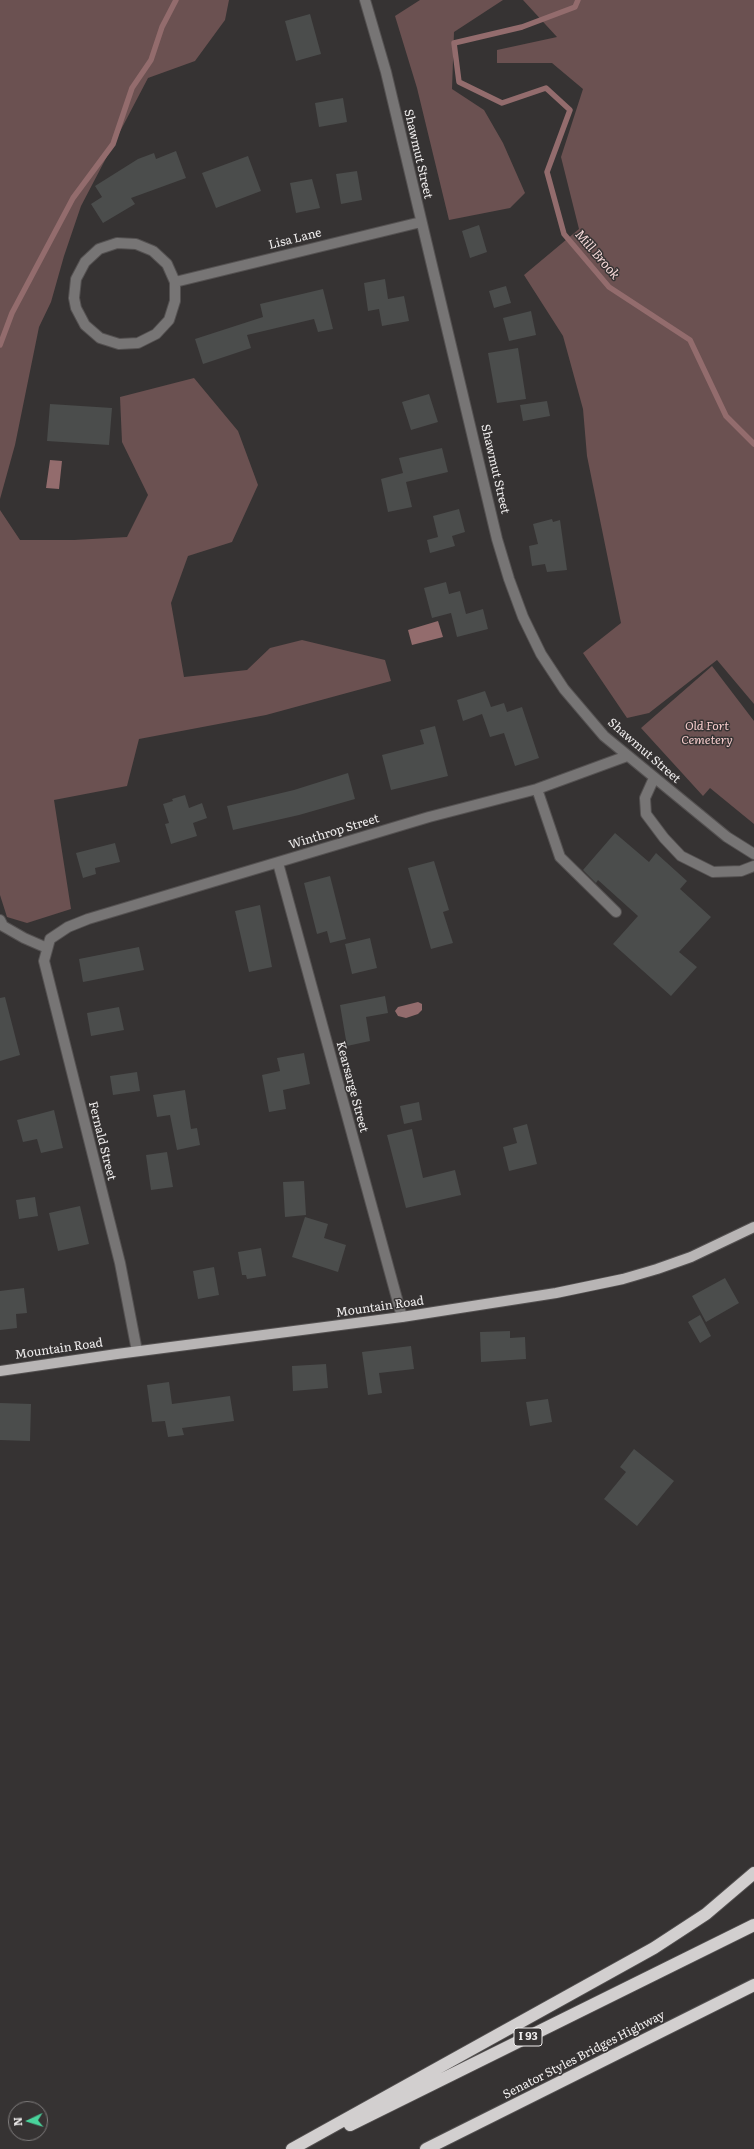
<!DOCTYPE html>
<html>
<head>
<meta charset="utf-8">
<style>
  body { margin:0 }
  #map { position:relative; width:754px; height:2149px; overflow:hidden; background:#363333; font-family:Literata,serif }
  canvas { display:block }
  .north { position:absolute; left:8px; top:2101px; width:40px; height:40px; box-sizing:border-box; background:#363333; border:1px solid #807e7e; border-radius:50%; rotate:266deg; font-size:11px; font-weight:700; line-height:16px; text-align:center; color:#f0eeee }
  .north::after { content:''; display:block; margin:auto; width:14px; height:18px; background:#49d49c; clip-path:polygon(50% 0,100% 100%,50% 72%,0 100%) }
</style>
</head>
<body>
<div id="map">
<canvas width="754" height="2149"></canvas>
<div class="north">N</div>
</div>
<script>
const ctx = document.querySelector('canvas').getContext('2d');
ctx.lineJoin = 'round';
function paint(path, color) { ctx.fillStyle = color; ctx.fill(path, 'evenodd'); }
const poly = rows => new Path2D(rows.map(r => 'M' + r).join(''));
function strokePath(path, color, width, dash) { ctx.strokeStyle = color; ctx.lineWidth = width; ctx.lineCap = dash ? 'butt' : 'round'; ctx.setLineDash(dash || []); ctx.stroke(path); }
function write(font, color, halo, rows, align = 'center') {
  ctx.font = font + ' Literata,serif'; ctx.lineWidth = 3; ctx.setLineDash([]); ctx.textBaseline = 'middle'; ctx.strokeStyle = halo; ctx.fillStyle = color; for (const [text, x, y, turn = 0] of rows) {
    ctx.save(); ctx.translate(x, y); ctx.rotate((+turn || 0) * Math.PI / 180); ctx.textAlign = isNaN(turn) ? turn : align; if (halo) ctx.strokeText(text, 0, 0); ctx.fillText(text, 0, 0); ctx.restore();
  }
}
paint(poly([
  [0,0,229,0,225,20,195,61,148,78,81,206,64,256,51,302,39,327,15,445,0,499],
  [420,0,503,0,454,32,452,89,484,110,503,143,525,193,510,208,449,220,417,88,395,16],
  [523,0,754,0,754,704,717,660,649,713,627,718,583,653,621,623,587,456,583,409,563,336,524,275,579,229,561,157,583,89,552,63,497,63,497,50,557,37],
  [194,378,238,431,258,485,232,542,188,556,171,603,184,677,247,670,270,648,302,640,385,660,391,681,266,715,139,739,127,786,54,800,71,909,27,923,7,917,0,895,0,510,20,540,74,540,127,537,148,495,122,442,120,397],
  [712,666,754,721,754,824,710,788,703,796,641,728]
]), '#6b5151');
paint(poly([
  [50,460,62,461,59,489,46,488],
  [438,621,443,637,412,645,408,630],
  [418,1002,422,1004,422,1010,418,1014,406,1018,398,1016,395,1011,398,1007]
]), '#936c6d');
strokePath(poly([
  [578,0,575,7,522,27,454,43,459,82,502,103,546,88,570,110,547,172,564,234,609,287,690,340,726,416,754,444],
  [0,345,12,313,73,198,113,144,132,88,151,60,162,27,176,0]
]), '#936c6d', 5.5);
paint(poly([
  [310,14,321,54,296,61,285,21],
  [343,98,347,122,319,127,315,103],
  [176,151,186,178,131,198,135,204,103,223,91,204,102,197,95,186,138,159,154,153,156,159],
  [248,156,261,191,216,208,202,173],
  [357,171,362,200,341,204,336,174],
  [312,179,320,208,296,213,290,183],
  [479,225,487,252,470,258,462,231],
  [385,279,388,299,404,296,409,321,382,326,379,309,368,311,364,283],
  [506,286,511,303,494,308,489,291],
  [323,289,333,329,318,332,314,319,247,335,251,348,203,364,195,339,263,317,260,304],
  [531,311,536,335,509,341,503,318],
  [518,348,526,399,497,403,488,353],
  [429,394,438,422,411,430,402,402],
  [547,401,550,416,523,421,520,405],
  [50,404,112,408,109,445,47,441],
  [442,448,448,472,406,482,412,507,388,512,381,479,403,473,399,458],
  [459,509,465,532,452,536,455,546,430,553,427,540,438,537,433,516],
  [552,519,553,522,560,520,567,570,547,572,545,564,532,566,529,546,538,544,533,524],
  [446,582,449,594,460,591,466,614,483,609,488,629,457,637,451,613,432,618,424,588],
  [485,691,491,707,504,703,507,712,522,707,539,758,515,766,504,733,490,737,482,714,463,721,457,700],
  [435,726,448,776,391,790,382,755,424,744,420,730],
  [348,773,355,799,299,815,233,830,227,806,294,790],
  [185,795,189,808,202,803,207,818,193,823,197,836,171,844,165,824,169,823,163,804,173,801,172,799],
  [615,833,649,862,656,853,687,881,680,889,711,917,679,952,697,967,671,996,613,944,638,916,598,880,596,883,583,870],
  [115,843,120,862,95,868,96,874,83,878,76,853],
  [434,861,449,910,443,912,453,943,431,949,408,868],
  [330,876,346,939,330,943,327,931,317,934,304,883],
  [260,905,272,967,249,972,235,911],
  [370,938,377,968,352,974,345,944],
  [139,947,144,970,83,982,79,959],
  [385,996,388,1013,366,1017,370,1041,347,1046,340,1005],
  [5,997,20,1055,0,1061,0,998],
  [119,1007,124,1030,91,1036,87,1013],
  [304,1053,310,1084,283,1090,286,1109,269,1112,262,1075,280,1071,277,1058],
  [137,1072,140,1091,113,1095,110,1076],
  [185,1090,191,1129,197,1128,200,1145,177,1150,170,1115,157,1117,153,1095],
  [419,1102,422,1120,404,1124,400,1106],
  [54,1110,63,1148,41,1153,37,1139,23,1142,17,1120],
  [527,1124,537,1164,509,1171,503,1147,517,1143,513,1128],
  [412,1129,423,1178,455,1170,461,1195,406,1208,387,1135],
  [167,1152,173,1187,151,1190,146,1155],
  [304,1181,306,1215,285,1217,283,1182],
  [35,1197,38,1216,19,1219,16,1200],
  [80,1206,89,1244,58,1251,49,1213],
  [305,1217,328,1224,324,1238,346,1245,338,1272,292,1257],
  [261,1248,266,1276,247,1279,246,1275,242,1275,238,1252],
  [214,1267,219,1295,198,1299,193,1271],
  [725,1278,739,1303,706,1322,692,1296],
  [24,1288,27,1313,16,1314,17,1328,0,1330,0,1291],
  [700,1315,711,1336,700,1343,688,1322],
  [510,1331,510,1338,525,1337,526,1359,481,1362,480,1332],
  [411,1346,414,1369,379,1373,382,1393,368,1395,362,1352],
  [326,1364,328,1388,293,1391,292,1366],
  [169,1382,172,1404,230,1396,234,1421,182,1428,184,1435,168,1437,165,1421,152,1422,147,1385],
  [548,1399,552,1422,530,1426,526,1402],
  [0,1403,31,1404,30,1441,0,1440],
  [634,1449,674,1481,637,1526,604,1499,626,1472,620,1467]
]), '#4b4d4c');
const minor = poly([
  [365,0,386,72,497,539,509,579,523,617,541,654,564,689,604,736,727,837,754,854],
  [175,282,175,301,169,320,156,334,138,343,119,344,100,338,85,325,76,308,74,298,76,279,85,262,99,249,117,243,136,244,153,251,167,264,175,282,421,222],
  [654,778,645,798,646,814,664,838,681,856,713,872,741,871,754,866],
  [537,789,560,857,616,912],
  [278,863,402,1317],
  [0,920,3,926,24,938,47,948],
  [137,1351,120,1263,44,961,50,939,68,927,88,919,429,817,537,789,627,756]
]);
const major = poly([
  [0,1371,117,1354,402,1317,556,1293,623,1279,657,1269,691,1257,754,1227]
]);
const highway = poly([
  [350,2125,754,1925],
  [292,2149,654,1948,706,1914,754,1873],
  [426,2149,754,1985]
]);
strokePath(minor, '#545151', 12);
strokePath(major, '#545151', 12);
strokePath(highway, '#545151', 14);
strokePath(minor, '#777575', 10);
strokePath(major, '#b8b5b5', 10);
strokePath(highway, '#d2cfcf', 12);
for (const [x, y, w] of [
  [528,2037,28]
]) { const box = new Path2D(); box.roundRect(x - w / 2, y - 9, w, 18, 3); ctx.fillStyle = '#363333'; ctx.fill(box); strokePath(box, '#f0eeee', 1); }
write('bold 11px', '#f0eeee', null, [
  ["I 93",528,2037]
]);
write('12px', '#f0eeee', '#363333', [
  ["Shawmut Street",418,154,77],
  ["Lisa Lane",295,239,-14],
  ["Shawmut Street",495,469,77],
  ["Shawmut Street",644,751,41],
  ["Winthrop Street",334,832,-17],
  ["Kearsarge Street",352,1087,75],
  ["Fernald Street",102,1141,76],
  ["Mountain Road",380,1307,-8],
  ["Mountain Road",59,1349,-8],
  ["Senator Styles Bridges Highway",584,2055,-27]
]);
write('italic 12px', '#f6cccc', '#363333', [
  ["Old Fort",707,726],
  ["Cemetery",707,740]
]);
write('italic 13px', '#f7dada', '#363333', [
  ["Mill Brook",597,255,49]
]);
</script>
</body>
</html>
